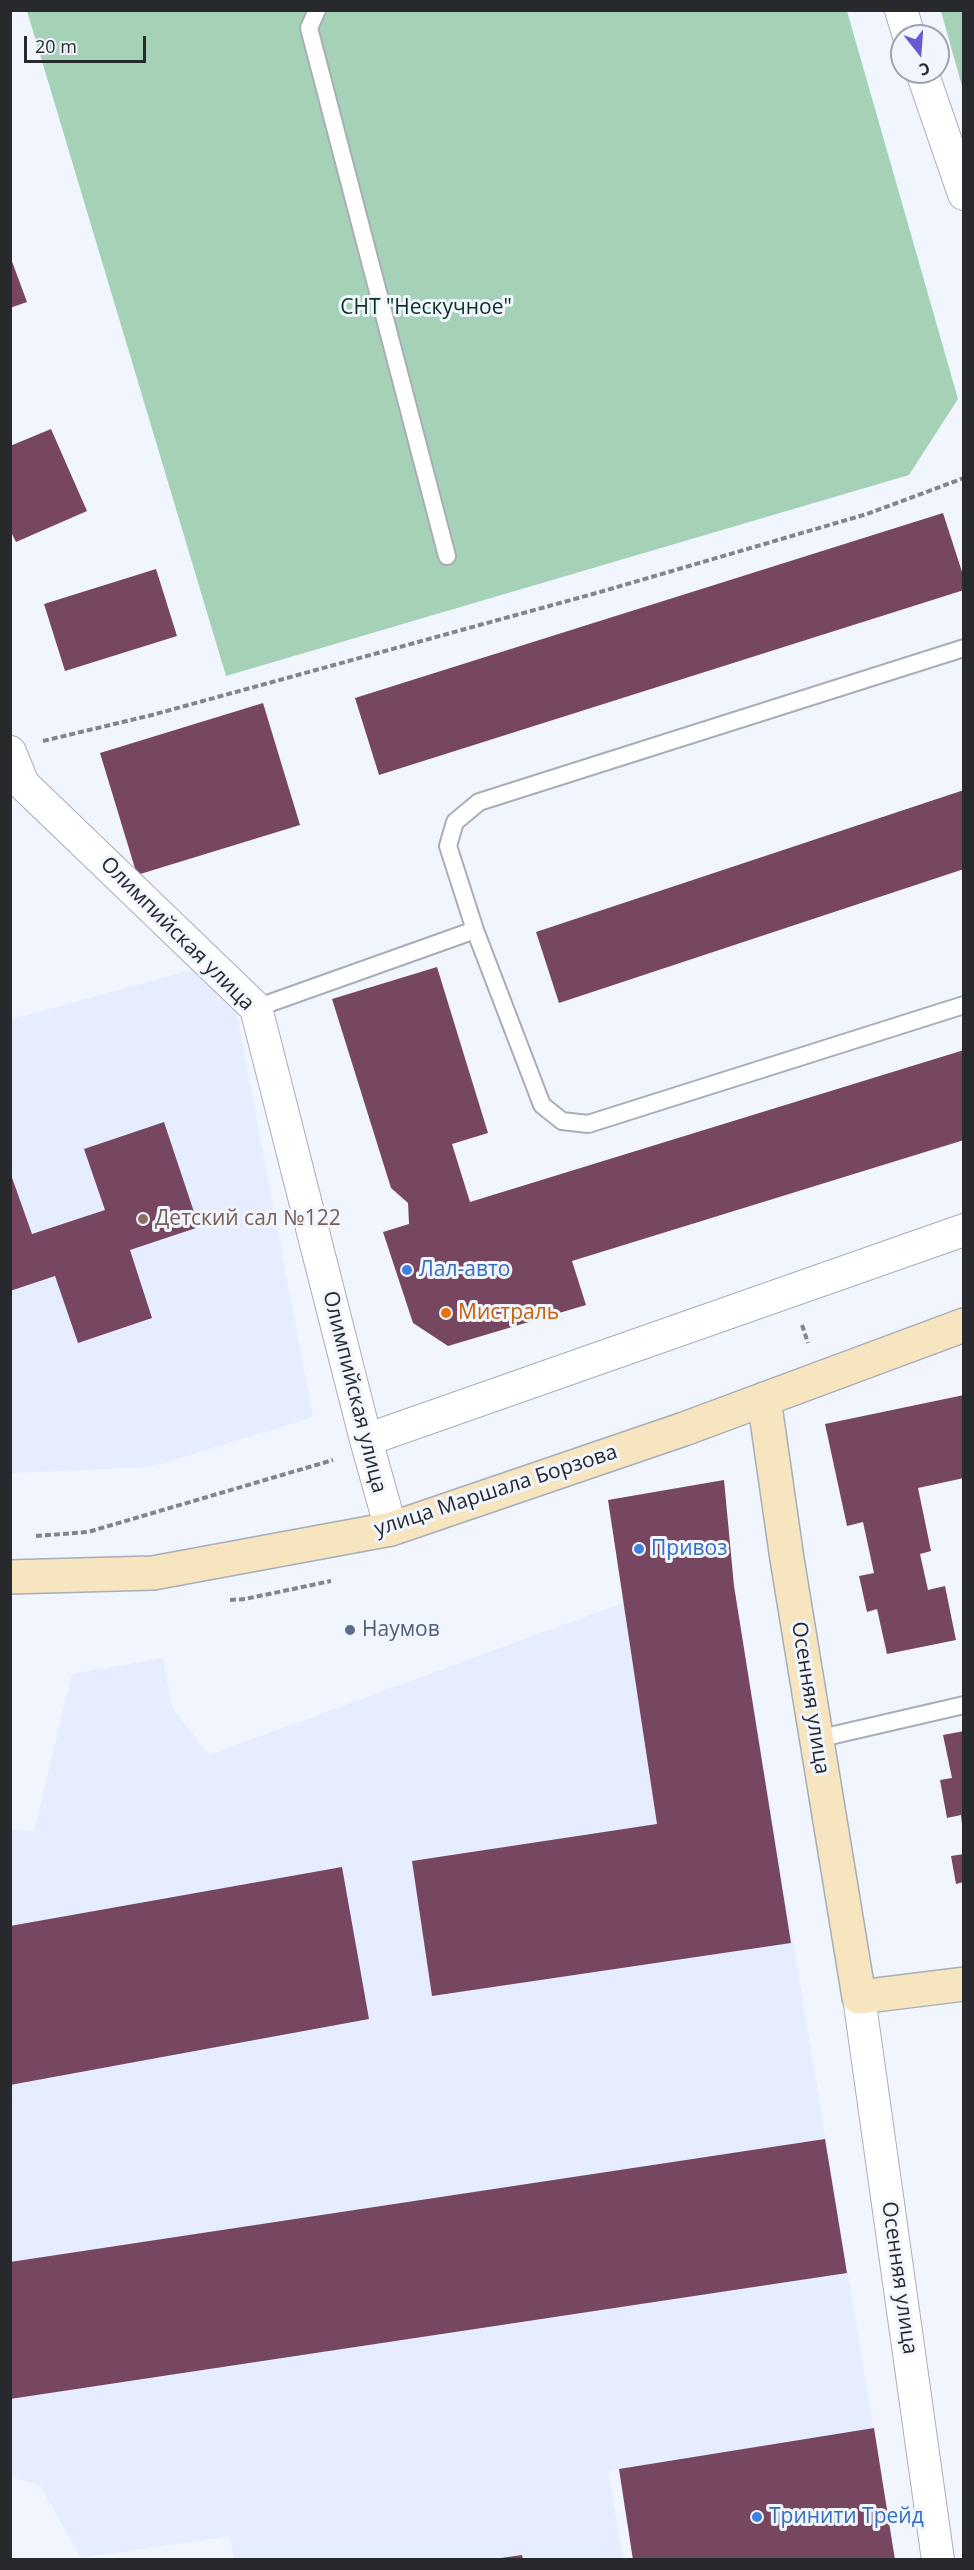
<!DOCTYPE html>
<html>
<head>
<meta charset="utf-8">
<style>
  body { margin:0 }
  #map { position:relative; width:974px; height:2570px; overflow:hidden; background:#f1f5fe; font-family:"Open Sans",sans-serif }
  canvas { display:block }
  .frame { position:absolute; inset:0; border:12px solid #27292d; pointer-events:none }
  .north { position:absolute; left:890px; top:24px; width:60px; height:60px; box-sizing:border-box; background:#f1f5fe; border:2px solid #a0a3aa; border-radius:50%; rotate:163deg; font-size:16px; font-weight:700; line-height:24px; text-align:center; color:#27292d }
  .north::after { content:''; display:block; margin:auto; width:21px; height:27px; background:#685ad4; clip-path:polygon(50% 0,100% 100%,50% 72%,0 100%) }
  .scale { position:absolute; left:24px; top:36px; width:122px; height:27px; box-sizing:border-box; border:3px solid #27292d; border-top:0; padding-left:8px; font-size:18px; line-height:21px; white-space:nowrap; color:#27292d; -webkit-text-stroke:4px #f1f5fe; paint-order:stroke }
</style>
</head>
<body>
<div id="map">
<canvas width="974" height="2570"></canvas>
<div class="frame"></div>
<div class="north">С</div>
<div class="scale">20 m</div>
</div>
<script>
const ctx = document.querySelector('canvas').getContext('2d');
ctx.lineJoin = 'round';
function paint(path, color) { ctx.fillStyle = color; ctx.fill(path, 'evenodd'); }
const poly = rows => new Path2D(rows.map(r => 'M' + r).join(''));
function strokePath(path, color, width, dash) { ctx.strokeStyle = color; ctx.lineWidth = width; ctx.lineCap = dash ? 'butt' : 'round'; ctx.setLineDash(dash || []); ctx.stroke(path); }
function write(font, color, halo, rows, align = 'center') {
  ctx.font = font + ' "Open Sans",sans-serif'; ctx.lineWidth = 6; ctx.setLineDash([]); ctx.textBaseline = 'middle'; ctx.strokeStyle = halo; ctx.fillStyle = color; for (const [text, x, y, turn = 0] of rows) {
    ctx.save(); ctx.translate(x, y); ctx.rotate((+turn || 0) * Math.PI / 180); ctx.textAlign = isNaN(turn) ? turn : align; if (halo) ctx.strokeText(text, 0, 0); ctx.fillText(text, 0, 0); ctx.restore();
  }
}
paint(poly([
  [195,969,236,1011,313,1417,150,1467,11,1473,10,1020],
  [734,1586,895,2559,633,2559,618,2469,608,2471,623,2559,234,2559,230,2536,81,2558,40,2485,11,2477,10,1829,34,1832,72,1674,163,1658,172,1708,209,1755,623,1603]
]), '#e5edff');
paint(poly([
  [27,11,847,11,958,399,909,475,226,676],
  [941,11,963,11,963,90]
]), '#a5d2b6');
paint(poly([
  [10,256,27,302,10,308],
  [51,429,87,511,16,542,10,530,10,446],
  [943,513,964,578,964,590,379,775,355,698],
  [156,569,177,636,65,671,44,604],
  [263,703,300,825,137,875,100,753],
  [964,790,964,869,559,1003,536,932],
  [437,967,488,1133,452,1144,470,1202,964,1050,964,1140,572,1261,586,1305,448,1346,413,1323,383,1232,409,1224,408,1203,391,1188,332,999],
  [164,1122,199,1227,130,1250,152,1318,78,1343,55,1276,10,1291,10,1172,32,1234,105,1210,84,1149],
  [964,1395,964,1478,918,1488,931,1551,920,1554,928,1590,945,1586,956,1640,887,1654,877,1609,867,1612,859,1576,874,1573,863,1522,847,1526,825,1424],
  [724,1480,734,1586,791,1943,432,1996,412,1861,657,1824,608,1500],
  [964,1731,964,1825,962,1825,961,1815,947,1818,940,1780,952,1778,943,1735],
  [964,1854,964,1882,956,1884,951,1856],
  [342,1867,369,2019,10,2085,10,1926],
  [825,2139,847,2273,10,2399,10,2262],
  [874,2428,895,2560,633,2560,619,2469],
  [522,2555,523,2560,501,2560,501,2558]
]), '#774761');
const lane = poly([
  [317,10,309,28,447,556],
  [964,648,479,802,455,822,448,846,475,930,542,1105,562,1121,588,1124,964,1005],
  [256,1008,475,930],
  [817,1739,964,1705]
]);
const street = poly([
  [901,10,909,36],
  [922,72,964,194],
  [10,752,23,784,256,1008,366,1440,391,1529],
  [366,1440,964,1230],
  [859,1997,938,2560]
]);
const secondary = poly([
  [764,1399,787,1559,859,1997,964,1984],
  [10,1577,153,1573,391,1529,684,1429,964,1325]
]);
strokePath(lane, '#a8adb8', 20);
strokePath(street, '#a8adb8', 34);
strokePath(secondary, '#a8adb8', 36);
strokePath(poly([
  [43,741,152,715,600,592,867,514,964,478],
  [802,1325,808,1343],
  [36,1536,88,1532,333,1460],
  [230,1600,245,1599,331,1581]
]), '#82858b', 4, [6, 3]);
strokePath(lane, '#fff', 16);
strokePath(street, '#fff', 32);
strokePath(secondary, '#f6e5bf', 33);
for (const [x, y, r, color] of [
  [143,1219,6,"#8d6e63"],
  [407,1270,6,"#3f7fe0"],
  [446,1313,6,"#e8710a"],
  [639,1549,6,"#3f7fe0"],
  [350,1630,6,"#5c6f8a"],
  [757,2517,6,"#3f7fe0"]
]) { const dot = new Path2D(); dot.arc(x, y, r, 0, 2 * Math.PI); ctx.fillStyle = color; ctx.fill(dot); strokePath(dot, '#f1f5fe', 2); }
write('21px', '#06341e', '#f1f5fe', [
  ["СНТ \"Нескучное\"",426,308]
]);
write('21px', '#27292d', '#f1f5fe', [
  ["Олимпийская улица",177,934,45],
  ["Олимпийская улица",354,1392,76],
  ["улица Маршала Борзова",496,1491,-18],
  ["Осенняя улица",810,1698,81],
  ["Осенняя улица",899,2278,82]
]);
write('21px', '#785e54', '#f1f5fe', [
  ["Детский сал №122",155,1219]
], 'left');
write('21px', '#366cbe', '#f1f5fe', [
  ["Лал-авто",419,1270],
  ["Привоз",651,1549],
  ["Тринити Трейд",769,2517]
], 'left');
write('21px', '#c56008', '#f1f5fe', [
  ["Мистраль",458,1313]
], 'left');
write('21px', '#4e5e75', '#f1f5fe', [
  ["Наумов",362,1630]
], 'left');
</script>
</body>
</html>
